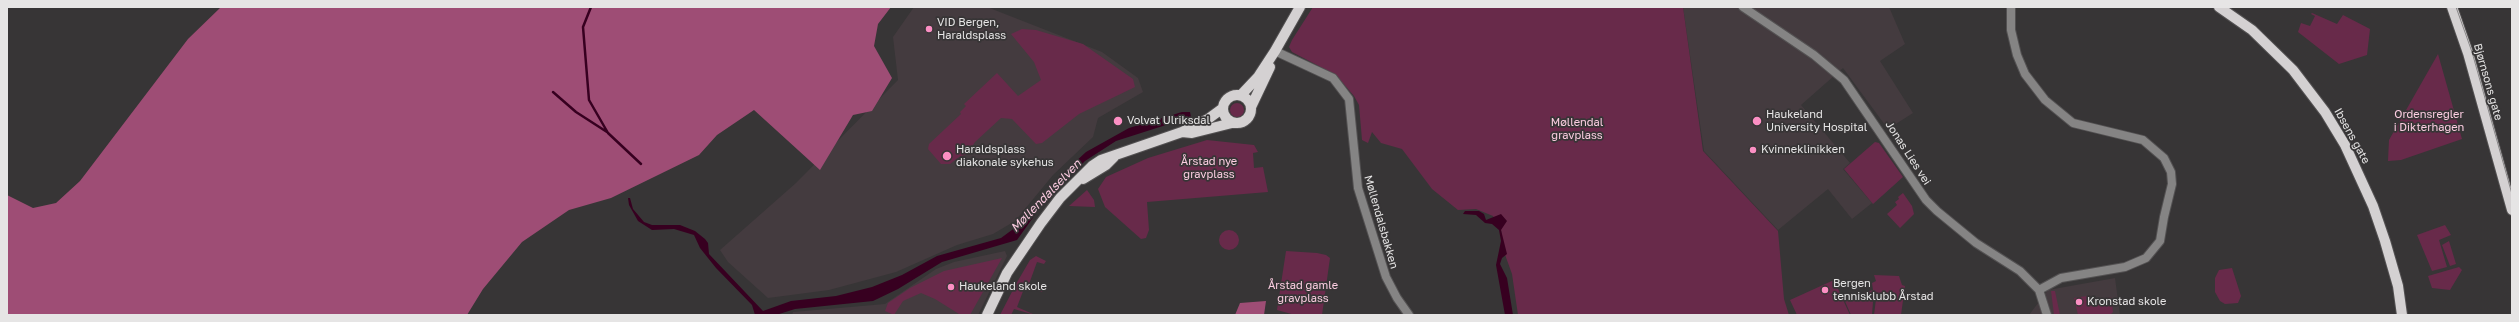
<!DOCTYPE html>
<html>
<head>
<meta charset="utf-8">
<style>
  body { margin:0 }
  #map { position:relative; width:2519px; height:322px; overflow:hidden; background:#373536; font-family:"Golos Text",sans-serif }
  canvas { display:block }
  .frame { position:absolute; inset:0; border:8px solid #e6e5e5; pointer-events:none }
</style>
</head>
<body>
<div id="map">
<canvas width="2519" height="322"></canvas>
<div class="frame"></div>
</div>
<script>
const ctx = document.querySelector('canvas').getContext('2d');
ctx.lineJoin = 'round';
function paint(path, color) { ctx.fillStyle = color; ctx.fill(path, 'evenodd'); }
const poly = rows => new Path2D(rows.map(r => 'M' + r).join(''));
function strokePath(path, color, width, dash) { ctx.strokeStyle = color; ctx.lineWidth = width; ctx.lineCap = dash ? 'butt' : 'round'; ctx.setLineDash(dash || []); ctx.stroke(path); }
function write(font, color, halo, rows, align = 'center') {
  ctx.font = font + ' "Golos Text",sans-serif'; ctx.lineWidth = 3.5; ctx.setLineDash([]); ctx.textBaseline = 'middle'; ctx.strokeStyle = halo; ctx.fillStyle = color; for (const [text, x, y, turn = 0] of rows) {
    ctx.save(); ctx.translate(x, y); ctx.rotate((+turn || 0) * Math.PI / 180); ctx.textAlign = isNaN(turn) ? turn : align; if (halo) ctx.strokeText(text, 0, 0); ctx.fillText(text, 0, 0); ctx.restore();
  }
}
paint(poly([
  [914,7,987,7,1102,52,1138,78,1143,92,1098,118,1093,137,1053,175,1015,221,993,234,957,245,896,272,829,290,768,298,728,262,720,250,796,183,898,80,893,37],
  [1683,7,1889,7,1905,44,1880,61,1913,113,1888,129,1843,68,1801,105,1850,163,1843,169,1872,203,1852,219,1828,189,1778,230,1704,151],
  [1005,251,1007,256,978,315,792,315,793,312,885,304,936,269,954,262],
  [2115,278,2120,315,2029,315,2048,290]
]), '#443b3f');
paint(poly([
  [1313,7,1683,7,1703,151,1778,231,1784,299,1789,315,1518,315,1512,274,1503,249,1501,229,1493,216,1476,209,1458,210,1432,189,1402,149,1381,143,1372,132,1368,143,1362,140,1359,105,1354,96,1336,75,1292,52,1289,47,1292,40],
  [2312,13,2337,24,2343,15,2370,29,2367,55,2339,64,2298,32,2301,23,2310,26,2315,16,2311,14],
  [1022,29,1036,30,1083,44,1133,79,1135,87,1079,114,1042,143,1036,144,1012,119,1001,118,975,142,967,154,959,157,950,164,941,164,928,149,929,144,961,114,960,112,966,106,964,104,997,73,1018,96,1041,80,1034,62,1011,34],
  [2438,54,2462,139,2401,160,2388,161,2389,140],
  '1230 110a7 7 0 1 1 14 0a7 7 0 1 1-14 0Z',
  [1207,140,1254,145,1258,152,1253,153,1254,168,1263,167,1268,192,1147,202,1149,230,1146,238,1141,239,1105,207,1098,189,1106,177,1148,158],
  [1875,142,1879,143,1903,177,1873,204,1844,169],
  [1087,190,1094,200,1095,207,1069,206],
  [1903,193,1912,206,1914,214,1900,228,1887,214,1897,205,1895,202,1899,199,1898,197],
  [2445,225,2451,235,2439,240,2447,267,2432,271,2417,235],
  '1219 240a10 10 0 1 1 20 0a10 10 0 1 1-20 0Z',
  [2449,241,2456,264,2450,266,2442,245],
  [1286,251,1317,253,1326,255,1330,258,1322,315,1295,315,1277,310],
  [1036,256,1046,261,1044,264,1037,262,1029,284,1043,290,1042,292,1025,286,1017,307,1035,315,1014,309,1011,315,1000,315,1016,284,1030,260],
  [1002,258,970,315,959,314,935,299,921,293,903,301,894,315,885,311,888,303,910,288,944,271],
  [2459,267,2462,270,2450,290,2432,288,2428,276],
  [2232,268,2241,296,2238,303,2225,304,2220,301,2215,292,2215,278,2219,270],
  [1874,275,1899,276,1902,285,1905,286,1901,315,1874,315,1877,291,1873,302,1872,315,1851,315,1844,299,1873,290,1872,283,1876,281],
  [1834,280,1850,315,1797,315,1790,300],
  [2051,291,2055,291,2060,315,2054,315],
  [2087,296,2089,301,2111,297,2113,312,2110,315,2078,315,2074,298]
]), '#682a4a');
paint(poly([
  [221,7,891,7,878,24,874,46,892,78,872,111,853,115,820,170,754,110,717,135,699,155,611,198,569,210,522,242,483,289,467,315,7,315,7,195,33,208,56,203,80,181,188,39],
  [1266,301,1264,315,1235,315,1240,303]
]), '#9e4d75');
paint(poly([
  [1182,112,1190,112,1191,117,1116,141,1085,161,1042,205,1017,240,942,262,898,289,873,301,795,309,776,315,755,315,752,305,716,268,700,248,694,235,674,229,652,230,638,221,629,205,628,198,630,198,633,209,644,222,652,225,680,225,695,231,705,239,708,243,709,254,763,311,791,301,836,296,872,287,902,275,937,256,1001,238,1016,227,1048,187,1086,152,1129,128],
  [1465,211,1479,211,1484,214,1486,220,1501,214,1507,221,1501,230,1507,254,1502,258,1500,264,1507,278,1513,315,1505,315,1496,265,1501,241,1499,230,1492,224,1485,223,1476,215,1463,214]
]), '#370020');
paint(poly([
  [1055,177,1060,181,1066,180,1041,208,1033,202]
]), '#373536');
strokePath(poly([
  [591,7,583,27,589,100,608,133,641,164],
  [553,92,576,112,607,132]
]), '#370020', 2.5);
const tertiary = poly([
  [1743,7,1814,55,1844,80,1926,200,1937,211,1976,243,2020,271,2039,290,2047,315],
  [2011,7,2011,30,2017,55,2025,74,2045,100,2073,123,2143,140,2164,158,2171,172,2172,184,2164,217,2160,241,2146,258,2125,267,2061,278,2039,290],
  [1275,51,1333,78,1349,99,1358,188,1386,277,1397,298,1409,315]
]);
const primary = poly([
  [2219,7,2252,30,2293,70,2325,112,2345,145,2373,206,2385,241,2398,286,2402,315],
  [2452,7,2468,53,2512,210],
  '1223 109a14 14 0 1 1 28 0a14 14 0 1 1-28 0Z',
  [1241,95,1258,77,1275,51,1300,7],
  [1251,107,1270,67],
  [1182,132,1192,133,1232,123],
  [1083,179,1106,165,1114,157],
  [987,315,1007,273,1041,223,1060,198,1092,166,1101,160,1182,132,1208,119,1223,108]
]);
strokePath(tertiary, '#535152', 10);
strokePath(primary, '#535152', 12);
strokePath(tertiary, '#858484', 8);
strokePath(primary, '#d4d1d2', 10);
strokePath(poly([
  [2456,7,2472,52,2512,194]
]), '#888687', 1);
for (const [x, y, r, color] of [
  [929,29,4,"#fb8fc3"],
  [1118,121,5,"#fb8fc3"],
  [1757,121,5,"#fb8fc3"],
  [1753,150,4,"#fb8fc3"],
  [947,156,5,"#fb8fc3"],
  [951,287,4,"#fb8fc3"],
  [1825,290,4,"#fb8fc3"],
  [2079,302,4,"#fb8fc3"]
]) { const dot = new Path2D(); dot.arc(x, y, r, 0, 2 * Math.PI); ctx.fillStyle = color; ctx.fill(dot); strokePath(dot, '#373536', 1.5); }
write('11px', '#e6e5e5', '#373536', [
  ["VID Bergen,",937,23],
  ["Haraldsplass",937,36],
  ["Haukeland",1766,115],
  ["University Hospital",1766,128],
  ["Volvat Ulriksdal",1127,121],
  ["Haraldsplass",956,150],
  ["diakonale sykehus",956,163],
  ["Kvinneklinikken",1761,150],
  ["Bergen",1833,284],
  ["tennisklubb Årstad",1833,297],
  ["Haukeland skole",959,287],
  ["Kronstad skole",2087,302]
], 'left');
write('11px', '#e6e5e5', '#373536', [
  ["Bjørnsons gate",2488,82,74],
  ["Ibsens gate",2352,136,61],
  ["Jonas Lies vei",1908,153,57],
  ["Møllendalsbakken",1381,222,74]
]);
write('11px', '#fccde1', '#373536', [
  ["Ordensregler",2429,115],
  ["i Dikterhagen",2429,128],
  ["Møllendal",1577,123],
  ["gravplass",1577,136],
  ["Årstad nye",1209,162],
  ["gravplass",1209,175],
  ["Årstad gamle",1303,286],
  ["gravplass",1303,299]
]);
write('italic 12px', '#fbcbe0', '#373536', [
  ["Møllendalselven",1046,196,-46]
]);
</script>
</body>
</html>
